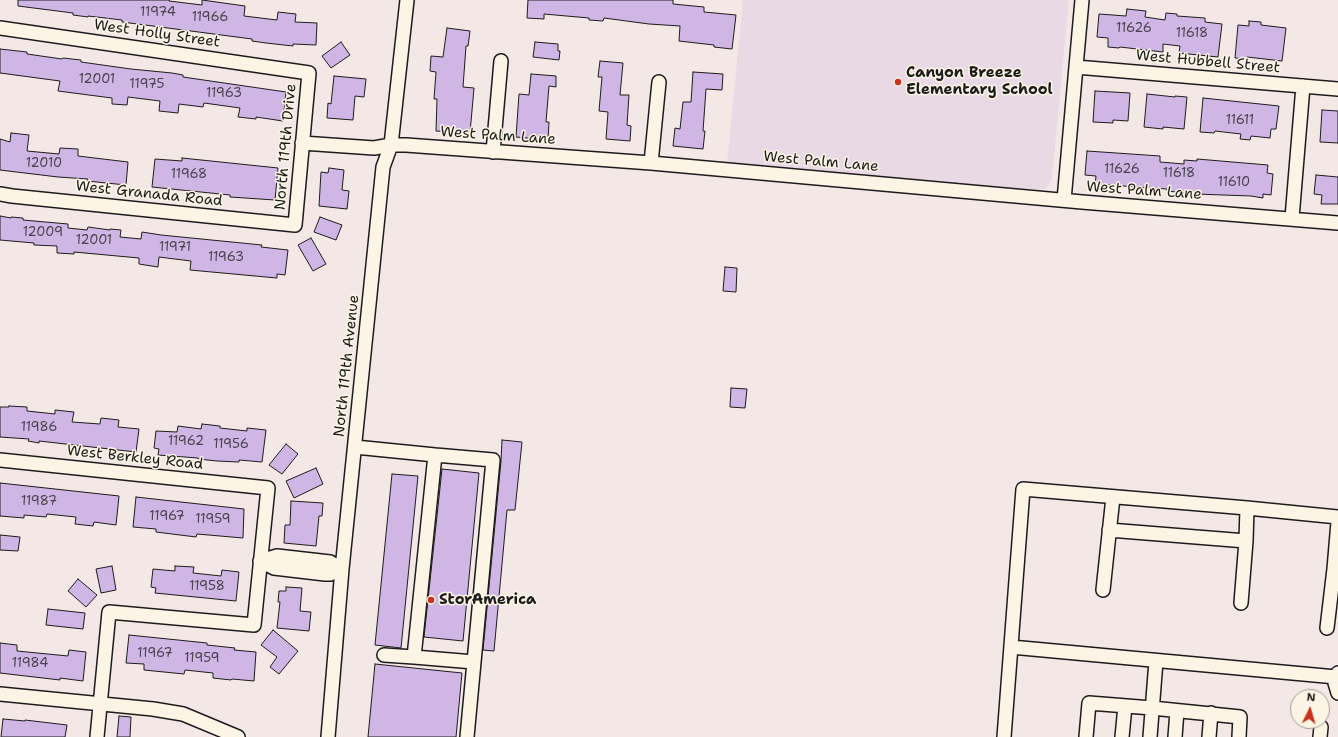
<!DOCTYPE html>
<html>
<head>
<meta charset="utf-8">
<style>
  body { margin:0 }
  #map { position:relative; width:1338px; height:737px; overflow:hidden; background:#f3e8e5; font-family:"Shantell Sans",sans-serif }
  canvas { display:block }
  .north { position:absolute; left:1290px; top:689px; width:40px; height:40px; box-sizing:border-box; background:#fcf5e5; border:1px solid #a29e95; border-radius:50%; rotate:5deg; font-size:11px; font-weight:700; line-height:16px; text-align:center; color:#1c1c1c }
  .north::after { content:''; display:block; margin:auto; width:14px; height:18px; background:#c8321e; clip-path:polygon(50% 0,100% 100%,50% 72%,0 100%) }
</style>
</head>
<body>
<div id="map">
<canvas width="1338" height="737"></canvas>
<div class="north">N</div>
</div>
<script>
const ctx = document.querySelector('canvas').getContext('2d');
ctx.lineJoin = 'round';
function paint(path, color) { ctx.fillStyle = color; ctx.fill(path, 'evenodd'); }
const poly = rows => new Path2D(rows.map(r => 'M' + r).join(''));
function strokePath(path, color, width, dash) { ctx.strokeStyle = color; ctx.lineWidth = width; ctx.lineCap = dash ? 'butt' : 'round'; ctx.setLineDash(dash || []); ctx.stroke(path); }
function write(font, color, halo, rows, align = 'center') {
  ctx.font = font + ' "Shantell Sans",sans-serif'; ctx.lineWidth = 3; ctx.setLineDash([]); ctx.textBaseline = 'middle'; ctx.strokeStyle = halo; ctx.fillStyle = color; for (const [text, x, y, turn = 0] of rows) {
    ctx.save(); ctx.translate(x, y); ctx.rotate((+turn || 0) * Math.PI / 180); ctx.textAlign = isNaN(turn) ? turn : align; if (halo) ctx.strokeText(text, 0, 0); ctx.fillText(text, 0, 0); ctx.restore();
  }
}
paint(poly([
  [743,0,1069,0,1052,178,1050,183,1046,188,1040,190,727,164]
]), '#e8d9e5');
const building = poly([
  [18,0,169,0,169,1,202,5,202,0,245,6,244,16,277,20,278,12,296,14,295,22,317,23,316,45,293,44,293,46,266,43,252,41,252,39,122,22,122,20,88,16,88,17,73,15,73,13,18,6,18,0],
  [528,0,673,0,673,4,704,7,704,12,736,15,732,49,714,47,714,45,679,41,680,26,649,24,604,18,603,21,589,20,589,18,544,14,544,19,527,18,528,0],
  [1127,9,1146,11,1145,17,1165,20,1166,13,1177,14,1177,16,1205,18,1205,22,1222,24,1218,57,1179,53,1180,46,1163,44,1163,52,1120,47,1119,48,1108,47,1108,38,1097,37,1099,14,1126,16,1127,9],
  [1249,21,1261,22,1261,25,1286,28,1282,61,1247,57,1247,59,1235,58,1238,25,1249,26,1249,21],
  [447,28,470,31,468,46,466,46,463,87,474,88,470,133,436,131,437,99,434,99,436,72,430,71,431,56,443,57,447,28],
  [341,42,350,55,331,68,322,56,341,42],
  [535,42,558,44,558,51,560,51,559,60,533,57,535,42],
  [0,49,27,52,27,54,62,59,63,58,81,60,81,62,131,69,172,73,183,75,183,77,286,92,283,121,256,117,256,119,238,117,240,108,204,103,203,107,179,104,178,113,159,111,160,101,128,97,127,105,112,104,112,98,58,91,60,81,0,73,0,49],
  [600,61,623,63,620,95,629,95,627,125,631,126,630,141,606,139,608,112,599,111,602,77,598,77,600,61],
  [693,72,723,74,722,90,706,89,703,131,705,131,703,149,673,146,675,128,680,129,683,102,691,102,693,72],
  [531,74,556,76,556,87,549,86,546,122,549,122,548,140,516,137,519,94,529,95,531,74],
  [334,76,366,79,364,97,355,96,353,120,327,118,328,103,331,104,334,76],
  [1095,91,1130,93,1128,121,1113,120,1113,123,1093,122,1095,91],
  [1147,94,1175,97,1175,96,1187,97,1184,129,1163,127,1163,129,1144,127,1147,94],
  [1203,98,1279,106,1276,129,1271,129,1270,138,1251,136,1250,140,1240,139,1241,134,1215,131,1214,133,1200,132,1203,98],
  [1322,110,1338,111,1338,143,1320,142,1322,110],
  [11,133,29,135,27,151,59,154,60,148,78,149,78,156,128,162,126,185,87,181,88,179,58,177,0,170,0,139,10,142,11,133],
  [1087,151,1160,156,1160,162,1184,164,1184,160,1197,161,1197,159,1268,165,1267,173,1273,174,1271,195,1263,194,1263,198,1251,196,1195,194,1167,191,1167,189,1095,184,1096,176,1085,175,1087,151],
  [182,158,278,168,275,200,230,197,230,195,152,187,155,159,182,161,182,158],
  [329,168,344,170,342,190,349,191,347,209,319,206,321,172,328,173,329,168],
  [1316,175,1338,177,1338,204,1321,204,1322,195,1314,194,1316,175],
  [0,216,11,218,11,217,23,218,23,220,68,224,68,228,87,230,88,227,110,230,110,229,121,230,120,237,141,239,142,232,161,235,262,245,261,247,288,250,285,275,277,274,277,278,190,270,191,261,159,257,158,267,139,264,139,258,74,252,74,254,57,253,57,246,34,245,34,243,0,240,0,216],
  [320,217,342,225,336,240,314,232,320,217],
  [311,238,326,264,313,271,298,245,311,238],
  [725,267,737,268,736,292,723,291,725,267],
  [731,388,747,389,745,408,730,407,731,388],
  [9,406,27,407,27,411,55,414,55,410,74,412,72,422,100,424,101,418,119,420,118,427,139,429,136,452,39,441,39,443,28,441,29,439,0,437,0,407,9,407,9,406],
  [202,424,220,426,220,428,247,431,247,428,266,430,262,462,239,460,239,462,217,461,198,459,198,458,158,455,159,449,154,448,156,431,177,432,178,426,201,429,202,424],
  [502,440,522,442,515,510,507,510,494,651,483,650,501,461,502,440],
  [286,444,298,454,282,474,269,465,286,444],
  [316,468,323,484,294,498,286,481,316,468],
  [442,469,479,473,463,641,424,637,442,469],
  [392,474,418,476,401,648,375,645,392,474],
  [0,483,119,496,116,525,94,522,93,526,75,524,76,517,47,514,46,517,24,515,24,518,0,516,0,483],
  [136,497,244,509,243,538,197,534,196,537,156,532,156,529,133,527,136,497],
  [291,501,323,503,322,516,319,516,316,546,284,543,285,525,290,525,291,501],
  [0,535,20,537,18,551,0,550,0,535],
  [112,566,116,590,101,593,96,569,112,566],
  [175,566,194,567,193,573,221,576,222,570,239,572,236,601,155,593,156,588,151,587,153,569,175,571,175,566],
  [78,579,97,595,86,607,68,591,78,579],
  [286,587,302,588,300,611,311,612,309,631,277,628,280,602,278,602,279,591,286,591,286,587],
  [48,609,85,613,83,629,46,625,48,609],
  [273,630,298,651,279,674,270,667,277,657,261,645,273,630],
  [129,635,207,643,207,645,235,648,234,650,256,652,254,681,232,679,231,680,213,678,213,673,185,670,184,674,144,670,144,664,126,663,129,635],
  [0,643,17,645,17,651,68,656,69,650,86,652,83,681,60,678,60,680,0,673,0,643],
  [375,664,462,673,456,737,368,737,375,664],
  [119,716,131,717,130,737,117,737,119,716],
  [3,719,25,721,25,720,67,725,65,737,1,737,3,719]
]);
paint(building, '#d0b6e4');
strokePath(building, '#1c1c1c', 1);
const minor = poly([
  [0,28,309,73,295,225,12,196,0,194],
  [1076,67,1338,89],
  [302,143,374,148,391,145,406,145,651,163,1082,202,1338,223],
  [493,152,501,61],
  [651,163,659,82],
  [1064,200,1082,0],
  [1292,218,1303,86],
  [355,447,435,455],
  [0,460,268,488,254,625,109,612,97,737],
  [1338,522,1334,569,1338,570],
  [1109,530,1246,541,1247,508],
  [260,561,274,568,325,574,330,574,342,569],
  [260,561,277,556,330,562,342,569],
  [1103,590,1113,497],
  [1241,603,1246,541],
  [1327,628,1334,569],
  [1011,647,1336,677],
  [384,655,414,657],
  [1338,673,1335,683,1338,693],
  [0,694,153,709,183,714,238,737],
  [328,737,342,569,383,167,391,145,407,0],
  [467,737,474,662,493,460,435,455,414,657,474,662],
  [1004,737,1023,489,1247,508,1338,517],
  [1086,737,1089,703,1152,708,1240,717,1239,737],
  [1122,737,1125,706],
  [1150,737,1156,661],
  [1175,737,1177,711],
  [1209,737,1211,713],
  [1320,737,1321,727]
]);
strokePath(minor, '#1c1c1c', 16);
strokePath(minor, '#fcf5e5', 13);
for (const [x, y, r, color] of [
  [898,82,4,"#c8321e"],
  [431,600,4,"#c8321e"]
]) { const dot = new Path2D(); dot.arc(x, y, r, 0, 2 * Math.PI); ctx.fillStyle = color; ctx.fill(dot); strokePath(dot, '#fcf5e5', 1.5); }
write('13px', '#49424e', null, [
  ["11974",158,13],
  ["11966",210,18],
  ["11626",1134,29],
  ["11618",1192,34],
  ["12001",97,80],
  ["11975",147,85],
  ["11963",224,94],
  ["11611",1240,121],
  ["12010",44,164],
  ["11626",1122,170],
  ["11618",1179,174],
  ["11968",189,175],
  ["11610",1234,183],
  ["12009",43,233],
  ["12001",94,241],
  ["11971",175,248],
  ["11963",226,258],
  ["11986",39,428],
  ["11962",186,442],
  ["11956",231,445],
  ["11987",39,502],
  ["11967",167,517],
  ["11959",213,520],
  ["11958",207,587],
  ["11967",155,654],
  ["11959",202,659],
  ["11984",30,664]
]);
write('15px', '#1c1c1c', '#fcf5e5', [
  ["West Holly Street",157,34,8],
  ["West Hubbell Street",1208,62,5],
  ["West Palm Lane",498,136,4],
  ["North 119th Drive",286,147,-85],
  ["West Palm Lane",821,162,5],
  ["West Palm Lane",1144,191,4],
  ["West Granada Road",149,194,6],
  ["North 119th Avenue",347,366,-84],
  ["West Berkley Road",135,458,6]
]);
write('bold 15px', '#1c1c1c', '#fcf5e5', [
  ["Canyon Breeze",906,73],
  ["Elementary School",906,90],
  ["StorAmerica",439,600]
], 'left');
</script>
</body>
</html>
